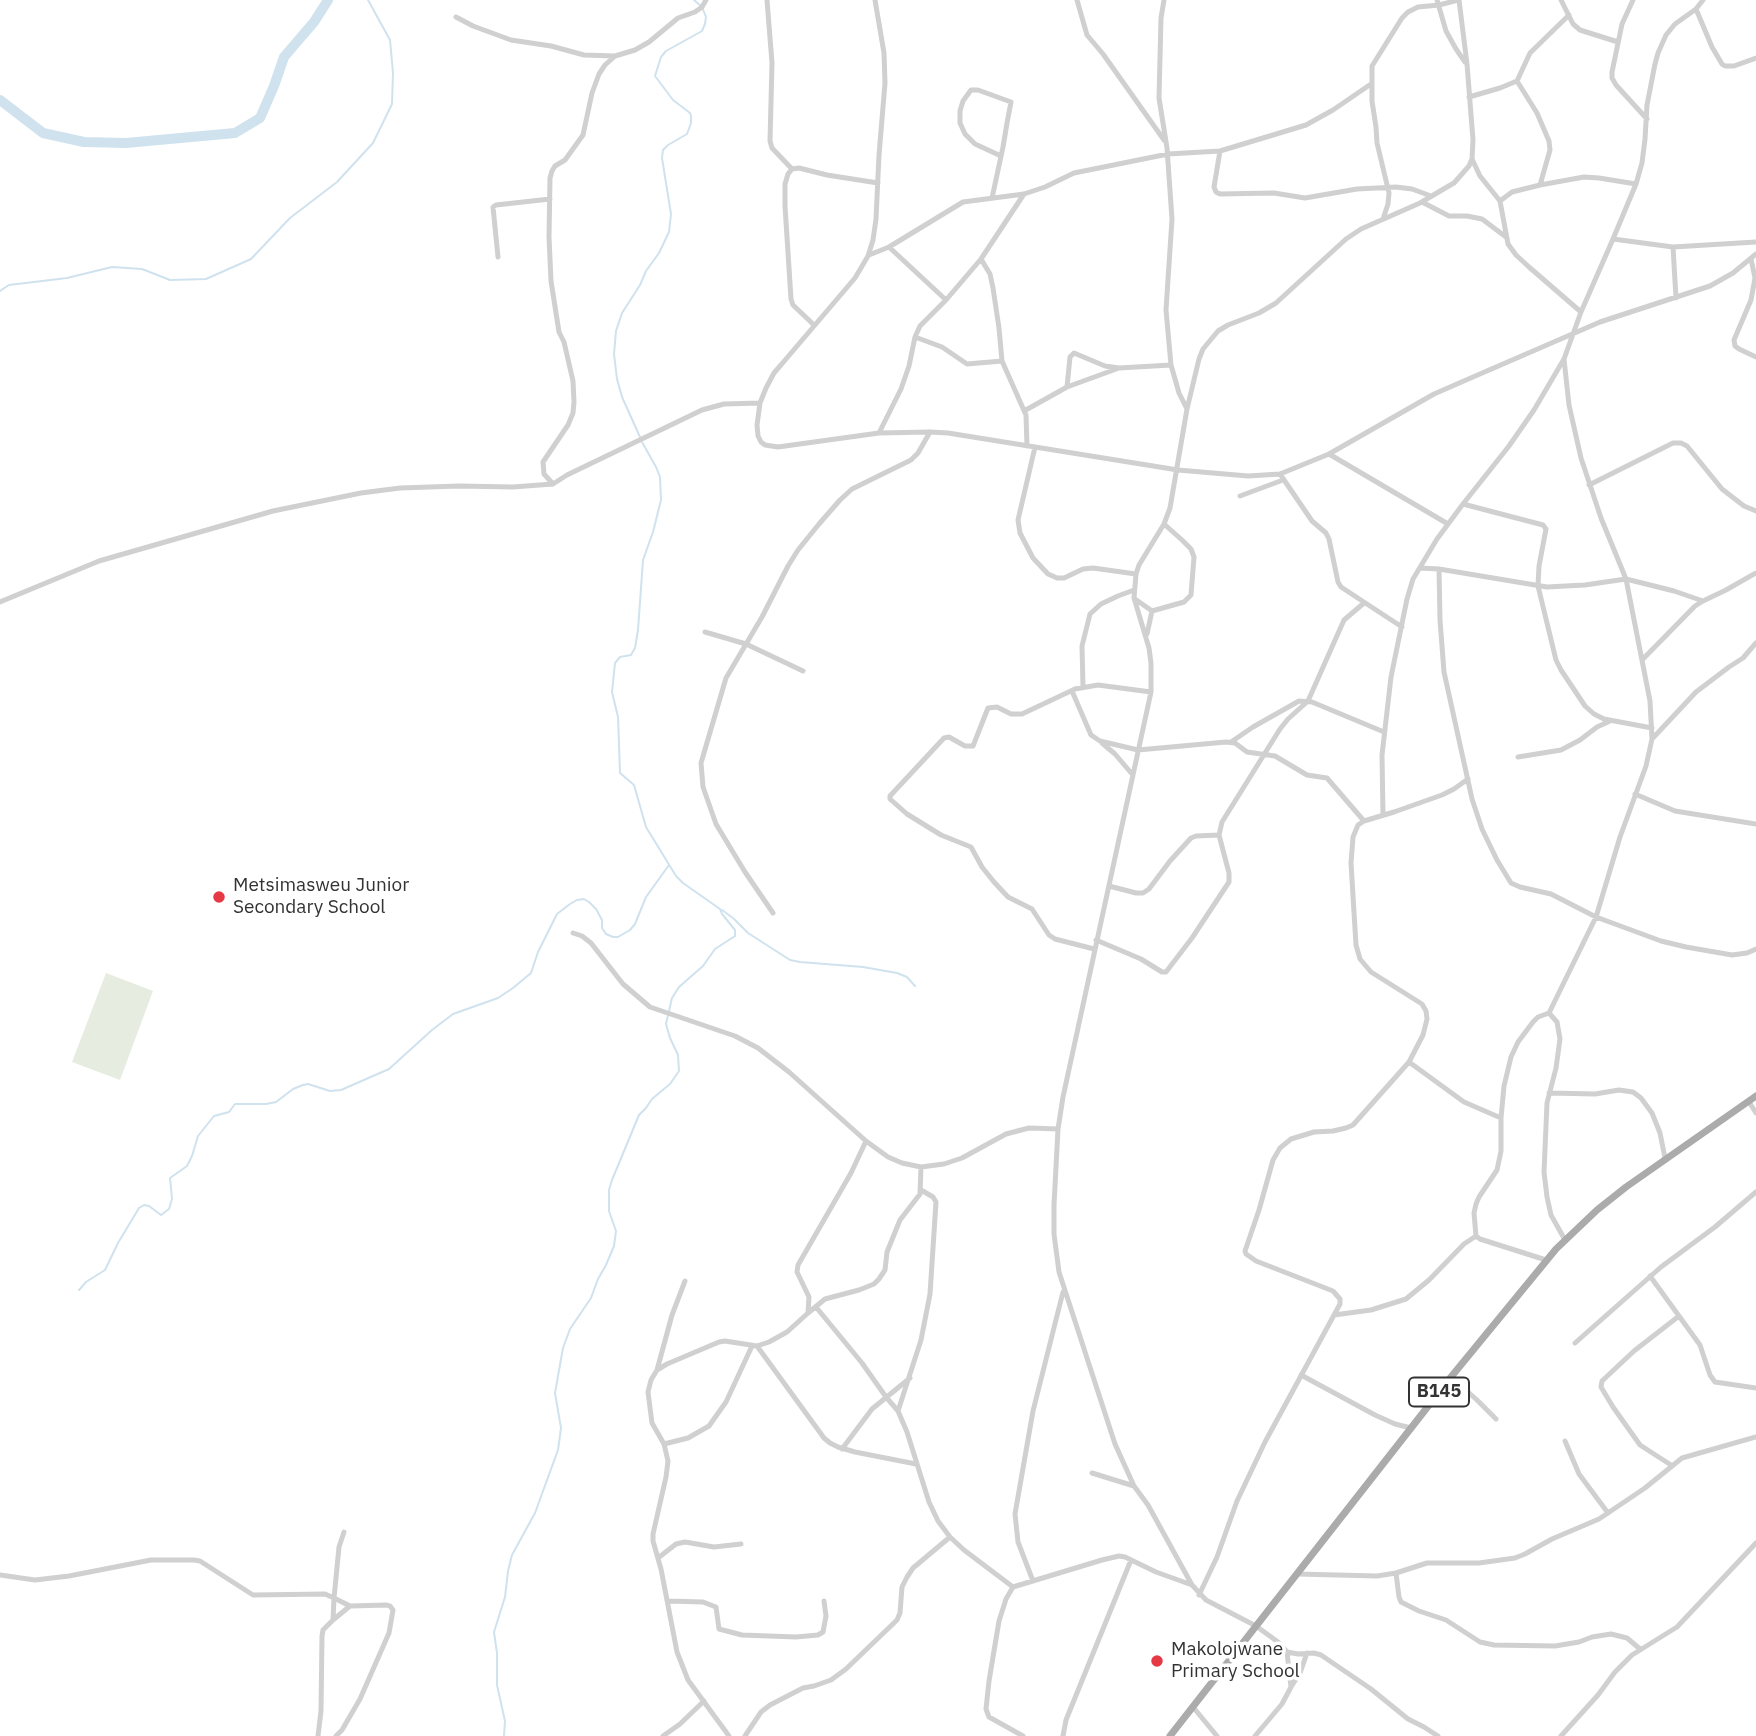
<!DOCTYPE html>
<html>
<head>
<meta charset="utf-8">
<style>
  body { margin:0 }
  canvas { display:block; background:#fff }
</style>
</head>
<body>
<canvas width="1756" height="1736"></canvas>
<script>
const ctx = document.querySelector('canvas').getContext('2d');
ctx.lineJoin = 'round';
function paint(path, color) { ctx.fillStyle = color; ctx.fill(path, 'evenodd'); }
const poly = rows => new Path2D(rows.map(r => 'M' + r).join(''));
function strokePath(path, color, width, dash) { ctx.strokeStyle = color; ctx.lineWidth = width; ctx.lineCap = dash ? 'butt' : 'round'; ctx.setLineDash(dash || []); ctx.stroke(path); }
function write(font, color, halo, rows, align = 'center') {
  ctx.font = font + ' "IBM Plex Sans",sans-serif'; ctx.lineWidth = 7; ctx.setLineDash([]); ctx.textBaseline = 'middle'; ctx.strokeStyle = halo; ctx.fillStyle = color; for (const [text, x, y, turn = 0] of rows) {
    ctx.save(); ctx.translate(x, y); ctx.rotate((+turn || 0) * Math.PI / 180); ctx.textAlign = isNaN(turn) ? turn : align; if (halo) ctx.strokeText(text, 0, 0); ctx.fillText(text, 0, 0); ctx.restore();
  }
}
paint(poly([
  [106,973,153,991,120,1080,72,1062]
]), '#e6ecdf');
strokePath(poly([
  [0,291,9,285,67,278,112,267,142,269,170,280,206,279,251,259,290,218,337,182,373,143,392,104,393,73,390,40,368,0],
  [640,437,622,397,617,379,614,354,616,331,622,313,640,285,646,271,659,253,669,232,671,214,662,158,663,150,668,145,687,134,691,123,691,116,690,113,673,100,655,76,661,57,666,51,702,31,705,24,706,17,702,7,694,0],
  [722,910,733,918,748,933,790,960,800,962,863,967,897,973,907,977,915,986],
  [79,1290,86,1282,105,1270,118,1243,139,1208,144,1205,149,1206,161,1215,169,1209,172,1199,170,1178,187,1166,192,1156,198,1136,214,1116,229,1112,235,1104,266,1104,276,1102,293,1089,303,1085,308,1084,330,1091,341,1090,389,1069,432,1030,453,1014,498,998,513,988,531,973,538,952,557,914,570,904,577,900,584,899,589,902,596,909,602,920,602,928,606,934,613,937,618,937,630,930,635,924,646,897,669,865],
  [504,1736,505,1721,497,1685,497,1653,494,1632,505,1597,508,1571,512,1555,535,1513,558,1450,561,1428,555,1393,563,1348,570,1329,591,1298,598,1279,606,1265,614,1246,616,1231,609,1211,609,1190,612,1180,634,1127,639,1115,646,1108,652,1099,670,1084,679,1071,678,1055,670,1038,666,1024,672,998,679,987,703,966,715,949,735,936,735,930,722,914,720,909,683,883,676,876,646,827,634,785,620,773,618,717,612,692,615,663,620,657,631,655,635,648,638,630,643,560,653,532,661,500,660,477,656,467,642,442]
]), '#cfe2ee', 2);
strokePath(poly([
  [0,100,43,133,84,142,126,143,235,133,260,118,274,86,284,57,314,22,328,0]
]), '#cfe2ee', 10);
strokePath(poly([
  [767,0,772,63,770,141,772,148,792,169],
  [875,0,884,53,885,83,879,155,876,219,873,240,868,256,855,278,786,359,774,373,766,388,760,403,757,425,758,436,761,442,765,445,778,447,879,433,930,432,948,433,1178,470,1248,476,1280,474,1329,454,1434,394,1473,377,1600,322,1710,286,1733,273,1756,254],
  [1077,0,1087,35,1103,54,1164,140],
  [1164,0,1161,18,1159,98,1167,148,1172,219,1166,310,1171,365,1179,393,1187,409],
  [1437,0,1446,31,1456,49,1465,62],
  [1561,0,1573,24,1580,30,1618,42],
  [1633,0,1622,24,1612,72,1612,78,1616,85,1647,119],
  [1696,9,1712,47,1722,64,1725,66,1734,66,1756,58],
  [456,17,473,26,511,40,551,46,584,55,615,56],
  [1517,81,1537,113,1549,141,1550,150,1540,185],
  [1469,97,1500,88,1517,81,1530,53,1569,15],
  [1220,151,1214,187,1216,192,1220,194,1274,193,1305,198,1357,189,1396,187,1412,189,1431,196],
  [1472,159,1480,176,1500,201,1508,244,1516,255,1529,267,1581,312],
  [992,198,1003,147,1007,123,1011,102,978,90,971,90,963,101,960,111,960,123,965,134,975,144,1001,156],
  [1500,201,1512,192,1540,185,1584,177,1599,178,1636,184],
  [1422,202,1449,216,1467,216,1482,219,1506,237],
  [1383,219,1388,204,1389,193,1377,143,1376,127,1372,101,1372,66,1402,18,1408,12,1418,7,1439,5,1458,0],
  [1613,239,1673,247,1756,242],
  [889,247,946,300],
  [1673,247,1676,298],
  [869,255,889,247,963,202,1024,194,1045,187,1074,173,1168,154,1220,151,1306,125,1333,110,1371,84],
  [498,257,493,207,496,205,550,199],
  [981,259,990,274,993,288,999,328,1002,361,1026,415,1027,446],
  [1751,259,1755,278,1751,300,1734,340,1735,346,1739,349,1756,357],
  [814,325,793,305,791,299,785,206,785,184,788,174,792,169,799,168,827,175,878,183],
  [915,337,942,347,967,364,1002,361],
  [1067,387,1119,368],
  [1024,411,1067,387,1070,357,1074,353,1105,366,1119,368,1171,365],
  [879,433,901,389,909,366,915,337,920,326,946,300,981,259,1024,194],
  [1035,447,1018,520,1020,533,1033,558,1048,574,1057,578,1064,578,1083,569,1093,568,1136,574],
  [1329,454,1448,524],
  [1280,474,1312,521,1326,533,1329,539,1338,582,1341,587,1402,627],
  [553,484,544,474,543,462,568,425,573,413,574,402,573,381,564,342,559,332,551,281,549,237,550,178,552,171,555,166,565,160,583,135,592,93,599,74,605,65,615,56,635,50,649,42,678,18,695,12,702,7,706,0],
  [1589,485,1673,443,1681,443,1687,446,1722,489,1744,506,1756,511],
  [1240,496,1283,480],
  [1463,504,1543,525,1546,529,1539,566,1538,586,1556,660,1561,670,1585,706,1594,714,1604,719,1652,728],
  [1420,568,1439,569,1547,587,1585,585,1626,579,1674,591,1703,601],
  [1439,569,1440,620,1444,672,1472,799,1482,829,1497,860,1511,883,1520,887,1551,894,1596,917,1661,941,1686,947,1732,955,1747,953,1756,949],
  [1135,599,1152,611],
  [0,602,99,561,273,511,361,493,400,488,459,486,513,487,553,484,567,475,702,410,724,404,760,403],
  [705,632,746,644,803,671],
  [1147,634,1152,611,1184,602,1191,595,1194,557,1191,549,1182,540,1164,524],
  [1642,660,1695,606,1703,601,1726,590,1756,573],
  [1083,687,1082,646,1090,614,1101,604,1118,596,1134,590],
  [1072,691,1091,735,1100,741,1138,750,1226,742,1235,743,1247,752,1275,756,1307,775,1327,778,1364,821],
  [1652,739,1696,692,1729,667,1743,658,1756,643],
  [1231,742,1253,727,1299,701,1312,702,1384,732],
  [1102,743,1115,754,1132,774],
  [1518,757,1561,750,1580,740,1597,727,1610,721],
  [1635,794,1675,811,1756,824],
  [1383,815,1382,755,1391,677,1407,599,1413,579,1437,539,1463,504,1509,446,1534,410,1564,359],
  [1109,886,1136,893,1143,893,1149,889,1170,861,1191,838,1196,836,1219,835],
  [773,913,745,872,716,824,703,787,701,763,726,678,762,617,788,566,798,550,819,524,840,500,852,489,911,460,918,453,930,432],
  [573,933,582,936,591,943,623,984,650,1007,735,1036,758,1048,789,1072,866,1141,888,1157,902,1163,921,1167,944,1164,962,1158,1006,1134,1029,1128,1058,1129],
  [1096,940,1141,959,1162,972,1166,972,1192,938,1229,882,1229,873,1219,835,1222,822,1280,729,1288,719,1308,701,1344,620,1364,603],
  [1094,949,1055,939,1049,935,1032,909,1008,897,994,882,982,867,971,847,941,835,907,814,890,799,890,796,944,738,949,737,965,746,973,746,988,708,997,707,1011,714,1022,714,1075,689,1098,685,1151,692],
  [1549,1013,1557,1022,1560,1039,1556,1068,1547,1103,1544,1172,1547,1197,1551,1215,1565,1240],
  [1409,1062,1464,1102,1501,1118],
  [1549,1093,1595,1094,1619,1090,1633,1092,1641,1098,1652,1113,1660,1133,1665,1158],
  [1749,1102,1756,1113],
  [1546,1260,1480,1239,1476,1236,1474,1213,1476,1204,1479,1197,1497,1170,1501,1151,1501,1118,1504,1086,1511,1057,1518,1042,1533,1022,1538,1017,1549,1013,1596,917,1620,837,1646,766,1652,739,1650,701,1626,579,1601,518,1581,458,1569,405,1564,359,1581,312,1613,239,1636,184,1642,163,1645,139,1647,105,1655,64,1658,53,1666,35,1675,24,1696,9,1703,0],
  [1650,1276,1700,1345,1710,1375,1715,1382,1756,1388],
  [816,1307,862,1363,886,1397,898,1411,907,1432,929,1502,938,1521,950,1537,964,1550,1013,1587],
  [808,1313,809,1297,797,1272,798,1265,851,1173,866,1141],
  [1334,1315,1371,1310,1406,1299,1429,1280,1464,1244,1476,1236],
  [1575,1343,1661,1267,1715,1227,1756,1192],
  [757,1346,824,1438,830,1443,838,1447,855,1452,916,1464],
  [657,1370,672,1315,685,1281],
  [1301,1375,1375,1415,1395,1424,1411,1428],
  [1451,1377,1477,1400,1496,1419],
  [898,1411,921,1340,930,1294,936,1202,933,1197,921,1190],
  [1565,1441,1579,1474,1608,1513],
  [664,1444,688,1438,709,1426,726,1402,752,1346],
  [842,1449,872,1409,910,1378],
  [1671,1465,1640,1445,1613,1407,1601,1387,1602,1381,1634,1351,1679,1316],
  [1092,1473,1134,1486],
  [344,1532,339,1547,334,1598,350,1606],
  [658,1558,676,1544,685,1542,714,1547,741,1544],
  [1396,1573,1399,1597,1401,1602,1419,1611,1446,1620,1480,1642,1494,1645,1555,1646,1579,1642,1592,1637,1611,1634,1627,1638,1640,1649],
  [1297,1574,1377,1576,1396,1573,1427,1563,1479,1563,1515,1558,1525,1554,1552,1539,1599,1519,1645,1488,1682,1458,1756,1437],
  [0,1575,35,1580,69,1576,151,1560,194,1560,200,1561,253,1595,325,1594,334,1598,333,1620,323,1630,322,1636,321,1711,318,1736],
  [1033,1581,1018,1542,1015,1514,1033,1411,1063,1292],
  [1199,1595,1217,1557,1237,1501,1265,1442,1340,1304,1340,1299,1333,1291,1256,1261,1246,1254,1245,1251,1259,1210,1273,1160,1280,1148,1291,1139,1314,1132,1333,1131,1346,1128,1353,1125,1409,1062,1423,1035,1427,1019,1426,1011,1422,1004,1371,972,1360,959,1356,945,1351,863,1353,837,1358,825,1364,821,1394,812,1442,795,1454,789,1468,779],
  [668,1601,703,1602,716,1607,719,1629,742,1635,796,1637,818,1635,823,1632,826,1616,824,1601],
  [333,1620,350,1606,387,1605,390,1606,393,1610,389,1633,360,1699,342,1730,336,1736],
  [1291,1687,1300,1673,1307,1653],
  [1193,1707,1217,1736],
  [663,1736,680,1724,704,1701],
  [729,1736,688,1680,677,1652,661,1569,653,1541,653,1534,666,1477,668,1461,664,1444,652,1423,648,1392,651,1380,657,1370,667,1364,719,1342,725,1341,757,1346,769,1342,787,1332,808,1313,825,1299,859,1290,874,1284,879,1279,885,1270,887,1252,900,1220,920,1194,921,1167],
  [745,1736,761,1712,770,1705,803,1688,814,1686,831,1680,846,1669,897,1620,900,1613,902,1587,907,1577,913,1568,950,1537],
  [1023,1736,989,1717,986,1709,989,1681,999,1621,1006,1599,1013,1587,1102,1560,1119,1556,1125,1557,1156,1572,1192,1585],
  [1063,1736,1066,1720,1131,1560],
  [1255,1736,1282,1704,1291,1687,1287,1652],
  [1438,1736,1424,1727,1408,1719,1371,1689,1321,1655,1314,1653,1298,1654,1287,1652,1278,1642,1256,1626,1206,1600,1192,1585,1148,1505,1134,1486,1115,1444,1059,1272,1054,1234,1054,1205,1058,1129,1063,1097,1151,692,1151,663,1149,648,1134,598,1136,574,1139,565,1164,524,1170,508,1187,409,1199,359,1203,349,1218,331,1228,325,1259,313,1276,303,1346,239,1361,229,1420,203,1447,187,1454,183,1469,166,1472,159,1473,140,1467,64,1459,0],
  [1561,1736,1598,1695,1615,1672,1632,1655,1677,1627,1756,1543]
]), '#d0d0d0', 5);
strokePath(poly([
  [1170,1736,1451,1377,1556,1249,1597,1210,1626,1187,1756,1096]
]), '#ababab', 7);
for (const [x, y, r, color] of [
  [219,897,7,"#e63946"],
  [1157,1661,7,"#e63946"]
]) { const dot = new Path2D(); dot.arc(x, y, r, 0, 2 * Math.PI); ctx.fillStyle = color; ctx.fill(dot); strokePath(dot, '#fff', 2.5); }
for (const [x, y, w] of [
  [1439,1392,60]
]) { const box = new Path2D(); box.roundRect(x - w / 2, y - 14.5, w, 29, 5); ctx.fillStyle = '#fff'; ctx.fill(box); strokePath(box, '#333', 2); }
write('bold 18px', '#333', null, [
  ["B145",1439,1392]
]);
write('19px', '#333', '#fff', [
  ["Metsimasweu Junior",233,886],
  ["Secondary School",233,908],
  ["Makolojwane",1171,1650],
  ["Primary School",1171,1672]
], 'left');
</script>
</body>
</html>
